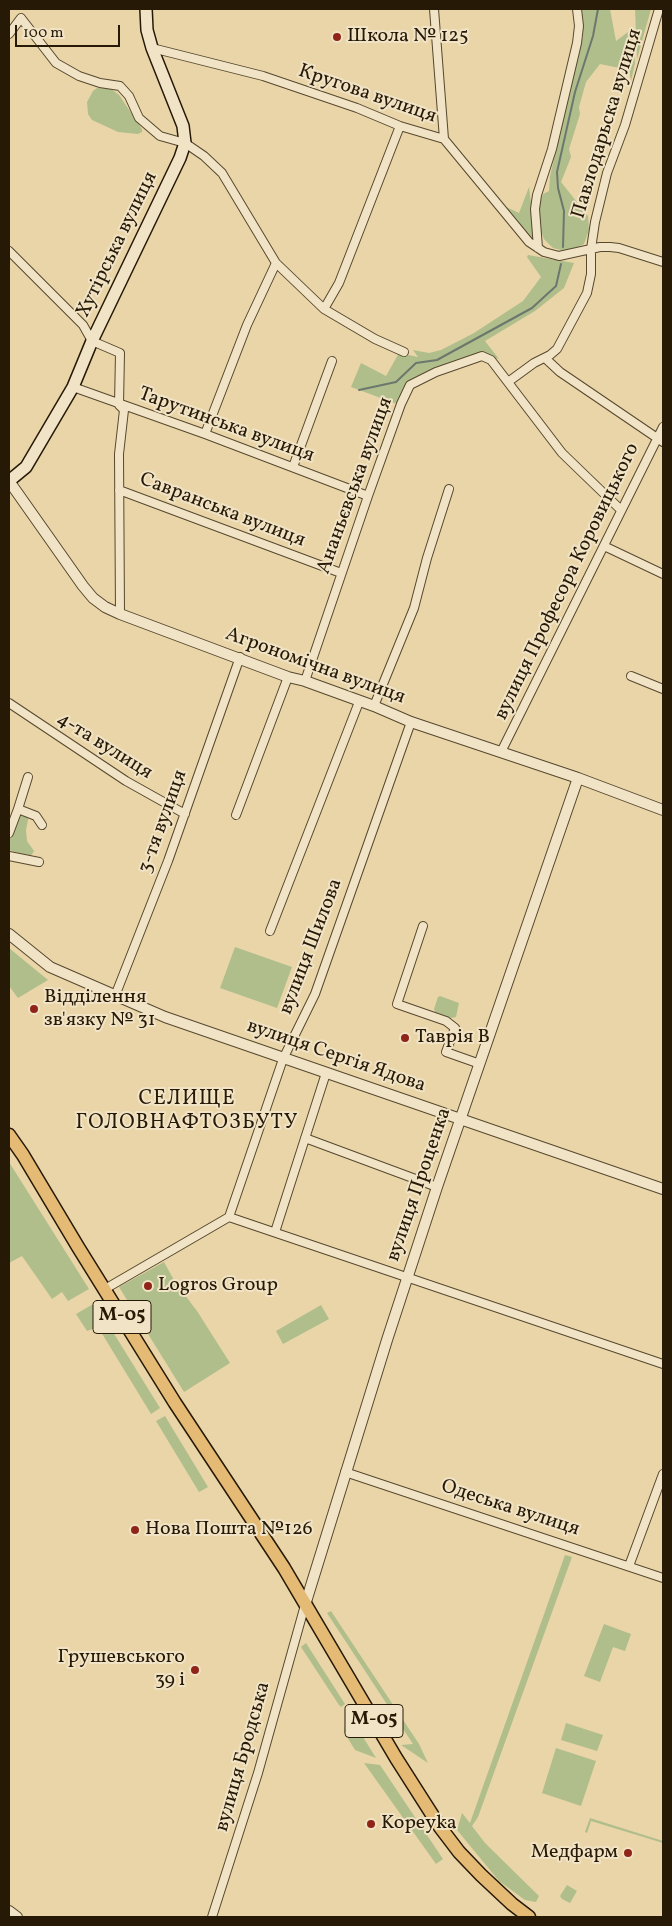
<!DOCTYPE html>
<html>
<head>
<meta charset="utf-8">
<style>
  body { margin:0 }
  #map { position:relative; width:672px; height:1926px; overflow:hidden; background:#e9d5a8; font-family:Vollkorn,serif }
  canvas { display:block }
  .frame { position:absolute; inset:0; border:10px solid #261906; pointer-events:none }
  .scale { position:absolute; left:15px; top:25px; width:105px; height:22px; box-sizing:border-box; border:2px solid #261906; border-top:0; padding-left:6px; font-size:15px; line-height:18px; white-space:nowrap; color:#261906; -webkit-text-stroke:4px #f1e4c6; paint-order:stroke }
</style>
</head>
<body>
<div id="map">
<canvas width="672" height="1926"></canvas>
<div class="frame"></div>
<div class="scale">100 m</div>
</div>
<script>
const ctx = document.querySelector('canvas').getContext('2d');
ctx.lineJoin = 'round';
function paint(path, color) { ctx.fillStyle = color; ctx.fill(path, 'evenodd'); }
const poly = rows => new Path2D(rows.map(r => 'M' + r).join(''));
function strokePath(path, color, width, dash) { ctx.strokeStyle = color; ctx.lineWidth = width; ctx.lineCap = dash ? 'butt' : 'round'; ctx.setLineDash(dash || []); ctx.stroke(path); }
function write(font, color, halo, rows, align = 'center') {
  ctx.font = font + ' Vollkorn,serif'; ctx.lineWidth = 4; ctx.setLineDash([]); ctx.textBaseline = 'middle'; ctx.strokeStyle = halo; ctx.fillStyle = color; for (const [text, x, y, turn = 0] of rows) {
    ctx.save(); ctx.translate(x, y); ctx.rotate((+turn || 0) * Math.PI / 180); ctx.textAlign = isNaN(turn) ? turn : align; if (halo) ctx.strokeText(text, 0, 0); ctx.fillText(text, 0, 0); ctx.restore();
  }
}
paint(poly([
  [582,9,610,9,616,41,632,29,635,63,631,81,629,70,600,64,586,82,579,107,580,114,569,149,571,157,561,182,588,216,589,230,584,244,572,250,561,250,553,248,544,239,540,228,539,204,543,194,549,191,550,176,583,36],
  [635,9,651,9,637,59],
  [97,88,110,88,119,95,142,129,142,132,138,134,118,132,92,120,88,114,87,102,93,91],
  [529,187,535,235,531,239,504,206,519,213],
  [528,255,574,263,564,288,535,311,485,341,499,359,480,353,409,383,397,404,351,387,361,363,386,376,399,353,418,357,413,350,429,353,441,350,474,333,523,301,541,277,527,257],
  [16,813,29,815,26,830,27,841,34,851,30,857,9,850,9,834],
  [235,947,292,967,277,1008,220,988],
  [9,948,48,980,18,998,9,986],
  [440,996,459,1003,456,1017,451,1018,435,1012,434,1009,438,997],
  [9,1162,89,1289,68,1301,62,1292,52,1299,22,1256,9,1263],
  [164,1262,175,1282,197,1311,230,1363,184,1392,119,1287],
  [95,1303,160,1408,151,1414,98,1327,87,1331,76,1314],
  [321,1305,329,1319,283,1344,276,1331],
  [165,1416,208,1487,199,1492,156,1421],
  [565,1555,572,1557,478,1817,472,1826,485,1843,539,1896,536,1902,525,1900,499,1881,457,1830,462,1813,470,1823],
  [331,1611,419,1744,428,1763,401,1745,413,1744,327,1613],
  [604,1624,631,1634,625,1651,613,1647,600,1682,584,1676],
  [306,1643,345,1704,341,1707,339,1705,301,1647],
  [347,1711,376,1758,355,1750,344,1732],
  [566,1723,603,1735,597,1751,561,1740],
  [556,1748,596,1761,581,1806,542,1793],
  [364,1763,380,1765,443,1859,436,1864],
  [590,1818,663,1841,663,1843,591,1821,587,1833,585,1832],
  [567,1885,577,1891,570,1903,562,1899,560,1896]
]), '#b0be8c');
strokePath(poly([
  [563,247,564,211,558,188,557,172,575,92,593,36,598,9],
  [359,390,396,382,416,363,437,360,532,308,556,286,561,264]
]), '#6c776d', 2);
const minor = poly([
  [9,34,21,18,56,63,79,76,100,83,120,86,129,96,139,118,160,136,185,143,204,156,222,173,276,263,324,309,375,339,404,352],
  [152,48,263,76,357,108,400,126,444,139,434,9],
  [444,139,529,242,544,252,559,256,600,247,610,247,619,248,663,262],
  [538,248,535,209,537,195,552,149,577,43,579,26,577,9],
  [9,251,83,325,92,341,120,353,119,405,124,410,119,454,120,614],
  [324,309,339,283,400,126],
  [545,358,560,372,663,442],
  [508,382,534,363,550,355,557,349,587,293,591,274,591,249,595,222,607,173,625,125,659,9],
  [73,387,205,434,368,496],
  [205,434,247,325,276,263],
  [293,467,332,361],
  [119,490,341,573],
  [604,546,663,574],
  [631,676,663,689],
  [305,681,368,496,401,404,410,385,436,372,482,356,491,360,562,453,621,510],
  [9,703,126,781,185,814],
  [374,706,414,608,427,558,449,489],
  [501,752,663,427],
  [28,777,18,809,36,816,42,825],
  [236,815,288,677],
  [9,833,18,809],
  [9,856,39,862],
  [423,926,397,1004,446,1021,455,1028,446,1052,480,1064],
  [270,931,359,702],
  [115,996,168,861,240,657],
  [305,1138,437,1187],
  [229,1217,663,1364],
  [275,1232,326,1073],
  [105,1289,229,1217,283,1059,315,994,411,722],
  [345,1472,663,1578],
  [629,1566,663,1474],
  [212,1917,258,1773,305,1605]
]);
const tertiary = poly([
  [9,481,83,586,93,598,105,607,120,614,288,677,305,681,374,706,411,722,578,778,663,810],
  [9,934,50,967,165,1017,663,1189],
  [305,1605,387,1340,437,1187,578,778],
  [9,1911,17,1917]
]);
const secondary = poly([
  [9,481,26,467,73,387,92,341,180,158,185,143,183,126,152,48,147,30,146,9]
]);
const primary = poly([
  [9,1135,23,1155,78,1247,175,1403,284,1568,396,1758,440,1827,459,1852,481,1875,512,1904,529,1917]
]);
strokePath(minor, '#57482e', 10);
strokePath(tertiary, '#57482e', 12);
strokePath(secondary, '#261906', 14);
strokePath(primary, '#261906', 15);
strokePath(minor, '#f1e4c6', 8);
strokePath(tertiary, '#f1e4c6', 10);
strokePath(secondary, '#f1e4c6', 11);
strokePath(primary, '#e4ba74', 12);
for (const [x, y, r, color] of [
  [337,37,5,"#8f2418"],
  [34,1009,5,"#8f2418"],
  [405,1038,5,"#8f2418"],
  [148,1286,5,"#8f2418"],
  [135,1530,5,"#8f2418"],
  [195,1670,5,"#8f2418"],
  [371,1824,5,"#8f2418"],
  [628,1853,5,"#8f2418"]
]) { const dot = new Path2D(); dot.arc(x, y, r, 0, 2 * Math.PI); ctx.fillStyle = color; ctx.fill(dot); strokePath(dot, '#f1e4c6', 2); }
for (const [x, y, w] of [
  [122,1317,58],
  [374,1721,58]
]) { const box = new Path2D(); box.roundRect(x - w / 2, y - 16.5, w, 33, 4); ctx.fillStyle = '#f1e4c6'; ctx.fill(box); strokePath(box, '#261906', 1); }
write('bold 19px', '#261906', null, [
  ["М-05",122,1317],
  ["М-05",374,1721]
]);
write('20px', '#261906', '#f1e4c6', [
  ["Школа № 125",347,37],
  ["Відділення",44,998],
  ["зв'язку № 31",44,1021],
  ["Таврія В",415,1038],
  ["Logros Group",158,1286],
  ["Нова Пошта №126",145,1530],
  ["Грушевського",185,1658,"right"],
  ["39 і",185,1681,"right"],
  ["Kopeyka",381,1824],
  ["Медфарм",618,1853,"right"]
], 'left');
write('20px', '#261906', '#f1e4c6', [
  ["Кругова вулиця",367,95,19],
  ["Павлодарьска вулиця",608,124,-73],
  ["Хутірська вулиця",118,245,-64],
  ["Тарутинська вулиця",226,426,20],
  ["Ананьєвська вулиця",356,486,-70],
  ["Савранська вулиця",222,511,21],
  ["вулиця Професора Коровицького",568,582,-64],
  ["Агрономічна вулиця",315,667,20],
  ["4-та вулиця",104,747,32],
  ["3-тя вулиця",164,822,-70],
  ["вулиця Шилова",312,947,-69],
  ["вулиця Сергія Ядова",336,1057,19],
  ["вулиця Проценка",420,1185,-71],
  ["Одеська вулиця",510,1509,18],
  ["вулиця Бродська",244,1757,-74]
]);
ctx.letterSpacing = '1px';
write('21px', '#261906', '#f1e4c6', [
  ["СЕЛИЩЕ",187,1100],
  ["ГОЛОВНАФТОЗБУТУ",187,1124]
]);
ctx.letterSpacing = '0px';
</script>
</body>
</html>
